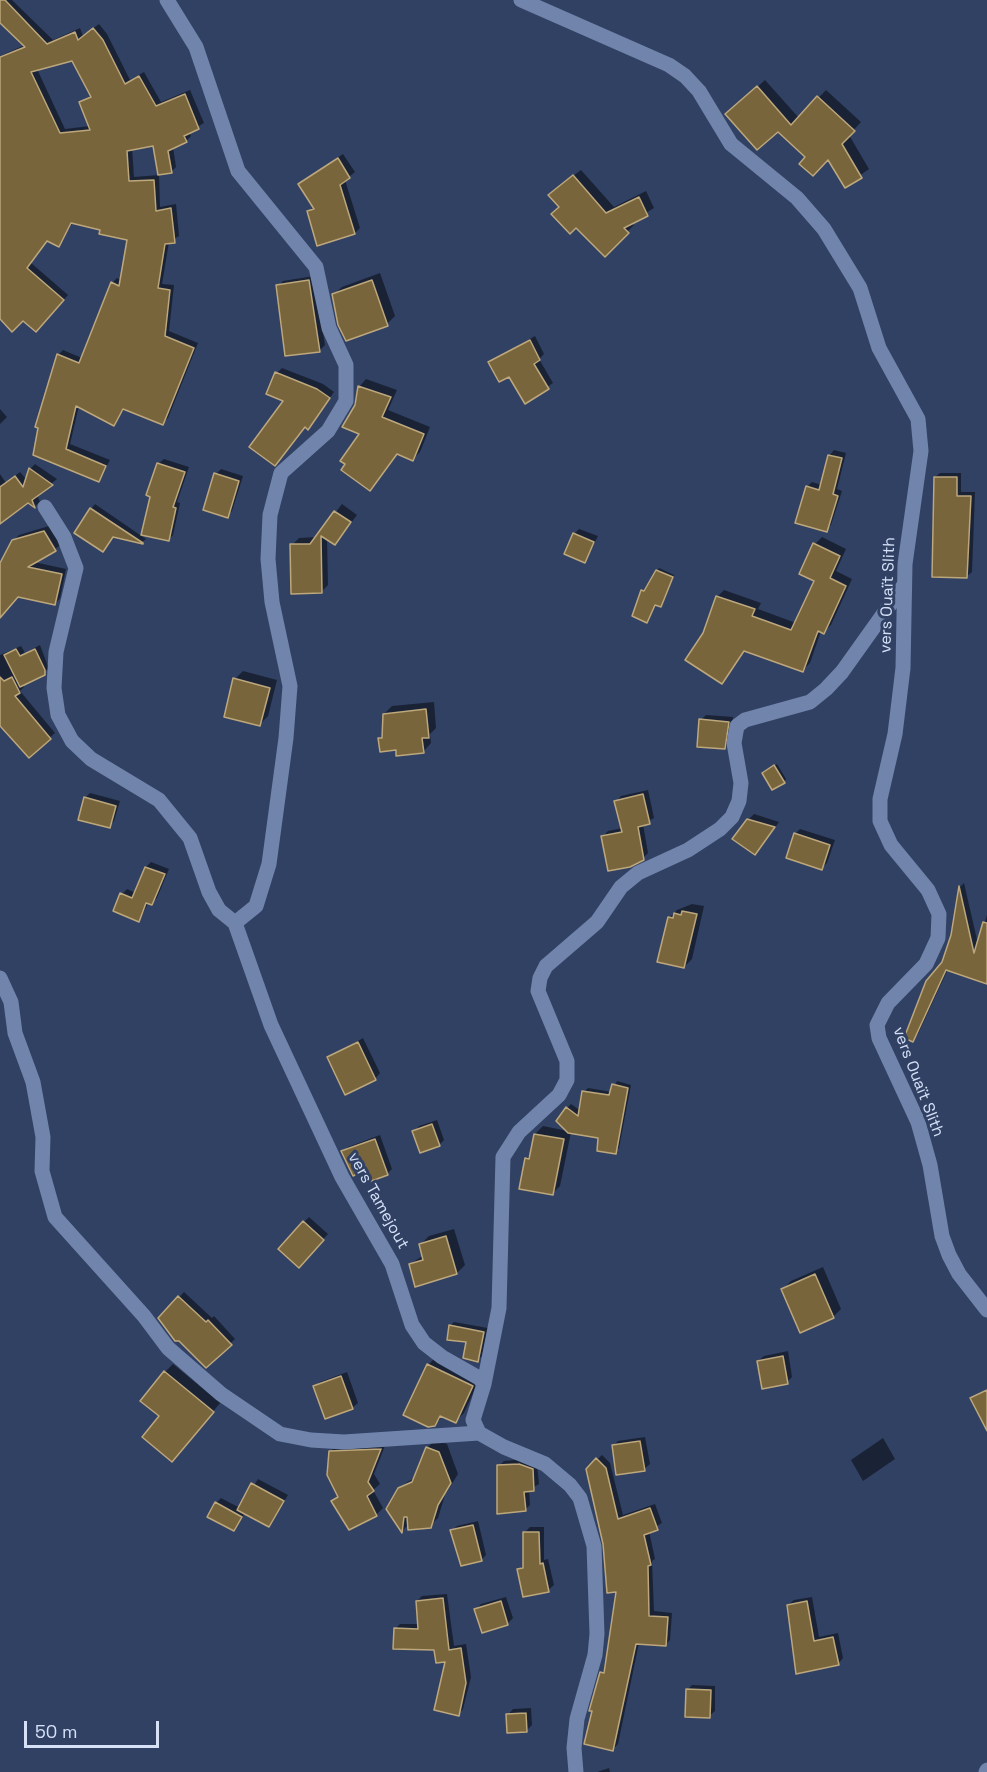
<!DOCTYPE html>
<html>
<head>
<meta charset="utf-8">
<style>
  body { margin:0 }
  #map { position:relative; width:987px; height:1772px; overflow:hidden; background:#314164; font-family:"Space Grotesk",sans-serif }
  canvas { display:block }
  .scale { position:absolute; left:24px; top:1721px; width:135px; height:27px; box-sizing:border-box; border:3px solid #d6e1f7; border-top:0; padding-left:8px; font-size:18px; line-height:21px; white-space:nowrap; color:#d6e1f7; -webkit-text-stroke:4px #314164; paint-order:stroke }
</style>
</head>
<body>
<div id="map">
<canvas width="987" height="1772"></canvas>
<div class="scale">50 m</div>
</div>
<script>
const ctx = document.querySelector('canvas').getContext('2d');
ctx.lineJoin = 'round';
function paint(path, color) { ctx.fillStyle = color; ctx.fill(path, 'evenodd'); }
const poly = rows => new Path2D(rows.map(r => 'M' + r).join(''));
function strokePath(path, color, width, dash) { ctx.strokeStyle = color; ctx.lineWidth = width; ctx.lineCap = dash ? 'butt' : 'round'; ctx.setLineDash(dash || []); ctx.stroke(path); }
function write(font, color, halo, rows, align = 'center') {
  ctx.font = font + ' "Space Grotesk",sans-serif'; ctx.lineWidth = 6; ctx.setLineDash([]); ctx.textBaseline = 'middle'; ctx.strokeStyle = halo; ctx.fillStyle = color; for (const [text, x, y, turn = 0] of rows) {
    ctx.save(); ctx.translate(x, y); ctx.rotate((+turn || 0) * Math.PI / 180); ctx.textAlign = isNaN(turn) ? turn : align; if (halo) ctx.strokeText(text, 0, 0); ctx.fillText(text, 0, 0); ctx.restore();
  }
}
paint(poly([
  [0,0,12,0,53,40,80,28,83,36,99,24,107,34,130,80,144,72,161,102,190,90,204,123,189,132,191,136,186,141,173,147,176,167,171,172,154,145,132,148,134,177,159,175,160,207,176,204,179,236,169,242,162,284,174,285,169,331,198,343,168,418,163,423,125,408,113,424,79,406,70,444,110,460,99,480,34,454,58,355,63,350,82,358,112,283,117,278,122,280,128,239,102,229,73,222,59,245,48,239,30,262,68,295,41,325,23,319,0,317,0,56,25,45,0,20],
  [73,59,92,95,81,103,90,126,65,129,37,69],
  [765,80,799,118,826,90,861,122,849,135,869,169,845,186,829,158,807,157,778,130,735,107],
  [343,154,355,172,345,180,360,228,355,233,308,212,314,206,300,184],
  [581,170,614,207,646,191,654,208,631,222,634,225,605,254,560,206,557,188],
  [380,273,395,316,387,324,333,295,342,287],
  [314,276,325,345,320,350,286,354,278,286,283,281],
  [535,336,544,354,539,359,553,383,525,402,509,375,490,362],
  [282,368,323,384,334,392,308,428,285,400,268,393,277,373],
  [366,379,397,390,388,410,430,427,420,452,413,459,398,453,370,489,356,406,359,387],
  [0,409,7,417,0,424],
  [834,450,846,453,837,489,842,491,831,525,826,530,807,487,812,482,822,485,829,456],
  [164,459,189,467,177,502,180,503,173,535,168,540,158,464],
  [35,464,57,479,37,495,40,502,35,506,28,501,0,515,0,474,6,483,20,472,27,480,30,469],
  [221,469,243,476,232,511,227,516,216,474],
  [940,473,961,473,961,492,975,492,972,572,967,576,935,477],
  [95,504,146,539,142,542,114,536,103,550,91,509],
  [342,504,357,515,335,544,327,538,328,585,321,592,292,545,299,538,317,537],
  [49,526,61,545,34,562,66,569,60,598,55,604,18,596,0,613,0,566,13,541,19,535],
  [579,529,598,536,585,561,574,534],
  [822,537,846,549,836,571,852,579,831,625,824,632,821,631,810,663,803,670,745,650,722,682,705,633,717,597,724,590,761,603,758,609,796,623,816,580,815,544],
  [659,568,674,575,663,603,643,591],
  [40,645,49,669,22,684,24,687,20,691,55,733,29,756,0,723,0,655,21,646,25,653],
  [243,671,277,680,268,716,259,725,235,679],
  [434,702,436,728,430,734,431,743,423,752,380,739,384,735,384,714,392,706],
  [706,715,733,717,730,742,725,748,701,720],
  [777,764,786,779,784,782,766,771],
  [648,790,654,818,643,824,648,853,643,858,603,836,608,831,623,828,616,802,621,796],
  [90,793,120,801,114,821,109,827,85,798],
  [754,814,779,822,760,848,748,820],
  [800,829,835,840,827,863,822,868,795,834],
  [151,862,169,869,157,898,152,903,149,902,139,920,122,894,127,889,136,893,146,867],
  [964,883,978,944,987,915,987,983,948,969,918,1034,913,1040,953,935,960,887],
  [692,904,704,906,692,959,684,967,669,918,677,910],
  [363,1038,380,1073,375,1079,329,1058],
  [617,1081,631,1085,619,1148,615,1152,600,1137,571,1132,560,1186,552,1194,526,1159,531,1154,535,1134,543,1126,568,1131,558,1121,567,1108,571,1104,581,1111,584,1092,588,1088,612,1092],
  [437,1120,444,1140,439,1145,414,1132,419,1126],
  [380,1135,392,1169,387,1174,360,1171,343,1152,348,1147],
  [309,1217,328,1234,298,1266,304,1222],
  [454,1229,465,1265,457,1273,410,1264,424,1255,421,1244,429,1236],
  [823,1267,841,1309,833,1317,783,1289,791,1281],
  [184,1292,212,1318,214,1316,235,1339,206,1366,160,1318],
  [454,1322,488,1328,482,1356,478,1360,468,1340,450,1326],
  [788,1351,792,1377,787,1382,758,1361,764,1356],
  [436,1357,480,1378,464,1413,456,1421,443,1416,434,1425,428,1365],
  [173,1364,220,1403,180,1452,161,1416,165,1372],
  [347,1372,358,1403,352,1408,315,1387,320,1382],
  [987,1389,987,1428,971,1398],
  [645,1437,650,1464,644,1469,613,1446,618,1441],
  [883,1438,895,1459,863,1481,851,1460],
  [435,1440,447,1444,458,1474,445,1495,438,1518,430,1526,409,1524,402,1531,399,1488,420,1481,419,1478,404,1484,416,1477,427,1448],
  [386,1443,374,1474,380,1484,373,1490,383,1508,376,1515,333,1501,339,1495,330,1452,337,1445],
  [602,1455,610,1463,623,1515,655,1504,662,1523,649,1531,655,1559,652,1561,654,1611,672,1613,670,1640,665,1645,639,1643,618,1744,613,1749,602,1673,606,1668,618,1590,587,1469],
  [525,1459,537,1464,539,1484,529,1490,530,1505,525,1510,499,1466,504,1461],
  [258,1479,288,1495,269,1526,245,1513,234,1529,216,1503,221,1498,240,1508],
  [478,1521,486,1555,481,1560,452,1531,457,1526],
  [530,1527,544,1527,544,1560,548,1559,554,1585,548,1590,519,1570,525,1564,525,1532],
  [447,1594,454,1646,466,1644,471,1677,463,1709,459,1714,447,1660,435,1648,395,1629,400,1624,420,1624,417,1601,422,1596],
  [506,1597,513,1618,507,1624,476,1609,481,1604],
  [812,1597,819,1637,838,1633,843,1658,838,1664,797,1672,788,1605,794,1600],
  [692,1685,715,1686,715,1711,709,1716,687,1690],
  [531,1708,532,1725,526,1731,508,1715,513,1709],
  [609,1768,610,1772,597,1772]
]), '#0007');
const building = poly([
  [0,0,5,0,47,44,75,32,78,40,93,28,103,40,125,84,139,76,156,106,185,94,199,129,184,136,187,142,168,151,172,173,158,175,153,146,127,151,129,181,154,180,156,211,171,208,175,243,165,244,158,288,170,290,165,336,194,348,163,425,123,409,114,426,76,406,66,449,106,466,99,482,33,455,38,428,35,427,57,354,79,363,111,282,119,286,127,240,99,234,100,230,71,223,59,247,47,241,27,268,64,300,36,332,23,321,12,332,0,319,0,57,25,47,0,23,0,0],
  [72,61,91,97,79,102,90,130,60,133,31,72,72,61],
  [757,86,791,125,817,96,855,131,842,144,862,178,845,188,828,160,813,176,799,164,805,157,778,132,757,150,725,114,757,86],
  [338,158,350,178,340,185,355,234,317,246,307,211,314,209,298,184,338,158],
  [573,175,606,213,639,197,648,216,624,228,629,233,605,257,576,228,570,234,551,214,559,207,548,195,573,175],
  [309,280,320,352,285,356,276,285,309,280],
  [372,280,388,326,346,341,338,325,332,294,372,280],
  [530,340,540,360,534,364,549,389,525,404,509,377,499,382,488,362,530,340],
  [275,372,317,389,330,398,308,430,305,427,275,466,249,447,283,401,266,394,275,372],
  [358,386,391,397,382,417,424,434,413,461,397,454,370,491,341,470,345,464,340,461,359,434,342,427,355,405,358,386],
  [828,455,842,458,833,494,838,496,827,532,795,523,806,486,819,490,828,455],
  [157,463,185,472,173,507,176,508,169,541,141,535,150,497,146,495,157,463],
  [29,468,53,485,32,500,35,508,28,503,0,524,0,487,15,476,23,487,29,468],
  [214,473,239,481,228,518,203,510,214,473],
  [934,477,957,477,957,496,971,496,967,578,932,577,934,477],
  [90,508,143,543,143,544,113,537,103,552,74,533,90,508],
  [334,511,351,522,335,545,321,536,322,593,291,594,290,544,310,544,334,511],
  [44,531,56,551,28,567,62,574,55,605,18,597,0,618,0,563,12,540,44,531],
  [573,533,594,542,585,563,564,554,573,533],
  [813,543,840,556,830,578,846,586,824,634,818,631,803,672,744,651,722,684,685,660,703,633,716,596,755,609,752,616,791,630,814,581,799,574,813,543],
  [656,570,673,577,661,607,655,605,647,623,632,616,641,590,644,591,656,570],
  [16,649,20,656,35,649,45,670,45,675,20,687,4,655,16,649],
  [0,677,4,681,12,677,20,693,15,696,51,739,29,758,0,726,0,677],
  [233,678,270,688,260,726,224,717,233,678],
  [426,709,429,738,422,738,424,753,396,756,396,750,380,752,378,738,382,738,383,714,426,709],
  [699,719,729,722,725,749,697,747,699,719],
  [774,765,785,783,772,790,762,773,774,765],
  [643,794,650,824,638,827,644,860,630,867,608,871,601,836,622,832,614,801,643,794],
  [84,797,116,806,110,828,78,820,84,797],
  [747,819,775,827,755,855,732,839,747,819],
  [794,833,830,845,822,870,786,858,794,833],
  [145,867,165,874,152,905,146,903,139,922,113,911,120,893,132,898,145,867],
  [959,886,974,953,983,922,987,923,987,984,946,970,913,1042,904,1038,926,981,942,962,951,935,959,886],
  [682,911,697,914,684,968,657,962,668,917,673,918,674,913,681,915,682,911],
  [358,1042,376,1080,345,1095,327,1057,358,1042],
  [612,1084,628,1088,616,1154,597,1151,598,1138,568,1133,556,1121,566,1107,578,1116,582,1091,609,1095,612,1084],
  [432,1124,440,1146,420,1153,412,1131,432,1124],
  [534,1134,564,1139,553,1195,519,1189,525,1158,529,1159,534,1134],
  [375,1139,388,1175,363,1184,359,1173,353,1176,341,1151,375,1139],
  [303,1221,324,1240,299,1268,278,1249,303,1221],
  [446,1236,457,1274,415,1287,409,1264,423,1260,419,1244,446,1236],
  [815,1274,834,1318,800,1333,781,1289,815,1274],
  [178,1296,206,1322,208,1320,232,1345,206,1368,179,1341,175,1341,158,1318,178,1296],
  [449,1325,484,1332,478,1362,463,1358,466,1342,447,1340,449,1325],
  [783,1356,788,1384,762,1389,757,1361,783,1356],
  [427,1364,473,1386,456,1423,440,1416,435,1426,428,1427,403,1415,427,1364],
  [164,1371,214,1412,172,1462,142,1437,159,1416,140,1401,164,1371],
  [341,1376,353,1409,325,1419,313,1386,341,1376],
  [987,1390,987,1431,970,1398,987,1390],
  [640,1441,645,1471,616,1475,612,1445,640,1441],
  [426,1447,439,1452,451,1483,438,1505,431,1528,408,1530,407,1517,404,1517,402,1533,386,1509,398,1488,412,1482,426,1447],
  [381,1449,368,1482,374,1491,367,1496,377,1516,349,1530,331,1501,338,1497,327,1475,329,1451,381,1449],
  [596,1458,606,1468,618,1519,650,1508,658,1530,644,1535,651,1565,648,1566,649,1616,668,1617,666,1646,636,1644,613,1751,584,1744,592,1711,589,1711,600,1672,604,1673,616,1592,607,1593,603,1544,586,1469,596,1458],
  [519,1464,533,1469,534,1491,524,1492,526,1511,497,1514,497,1465,519,1464],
  [251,1483,284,1501,269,1527,237,1510,251,1483],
  [215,1502,242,1517,234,1531,207,1517,215,1502],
  [473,1525,482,1561,461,1566,450,1530,473,1525],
  [523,1532,539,1532,540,1564,543,1563,549,1592,523,1597,517,1569,523,1568,523,1532],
  [443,1598,449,1650,461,1648,466,1683,459,1716,434,1710,445,1662,436,1663,434,1650,393,1649,394,1628,418,1629,416,1601,443,1598],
  [501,1601,508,1625,482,1633,474,1609,501,1601],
  [807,1601,814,1641,833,1637,839,1665,796,1674,787,1605,807,1601],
  [686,1689,711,1690,710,1718,685,1717,686,1689],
  [526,1713,527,1732,507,1733,506,1714,526,1713]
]);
paint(building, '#79653c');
strokePath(building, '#bda77c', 1.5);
strokePath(poly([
  [167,0,196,47,238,171,316,267,329,328,346,365,346,401,328,431,281,473,270,515,268,559,272,602,290,686,286,738,269,864,256,906,235,923],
  [521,0,669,65,685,76,699,91,731,144,797,198,824,229,860,288,879,348,918,419,921,451,905,564,903,668,895,734,880,799,880,821,891,845,928,890,939,914,938,938,926,964,888,1003,877,1025,879,1038,918,1122,930,1165,942,1236,949,1255,959,1274,987,1310],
  [45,507,64,537,76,568,56,652,54,688,58,715,72,741,91,759,159,800,190,838,209,892,219,910,235,923],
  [235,923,271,1025,342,1177,392,1264,412,1325,424,1343,442,1357,479,1378,484,1384,473,1420,479,1433,504,1447,545,1464,570,1485,580,1498,594,1546,597,1634,595,1655,577,1719,574,1748,576,1772],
  [0,978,11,1002,15,1033,33,1082,43,1137,42,1171,55,1217,144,1316,168,1348,221,1394,280,1434,311,1440,344,1442,479,1433],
  [484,1384,499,1308,503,1157,519,1132,559,1095,567,1080,567,1061,538,991,540,978,546,966,597,922,621,887,638,873,688,850,720,829,732,817,739,801,741,783,734,743,737,726,745,720,810,702,826,689,842,672,904,585],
  [986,1772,987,1770]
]), '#7184ab', 15);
write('16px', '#d6e1f7', '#314164', [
  ["vers Ouaït Slith",888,595,-88],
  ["vers Ouaït Slith",918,1082,69],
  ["vers Tamejout",378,1201,61]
]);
</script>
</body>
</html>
